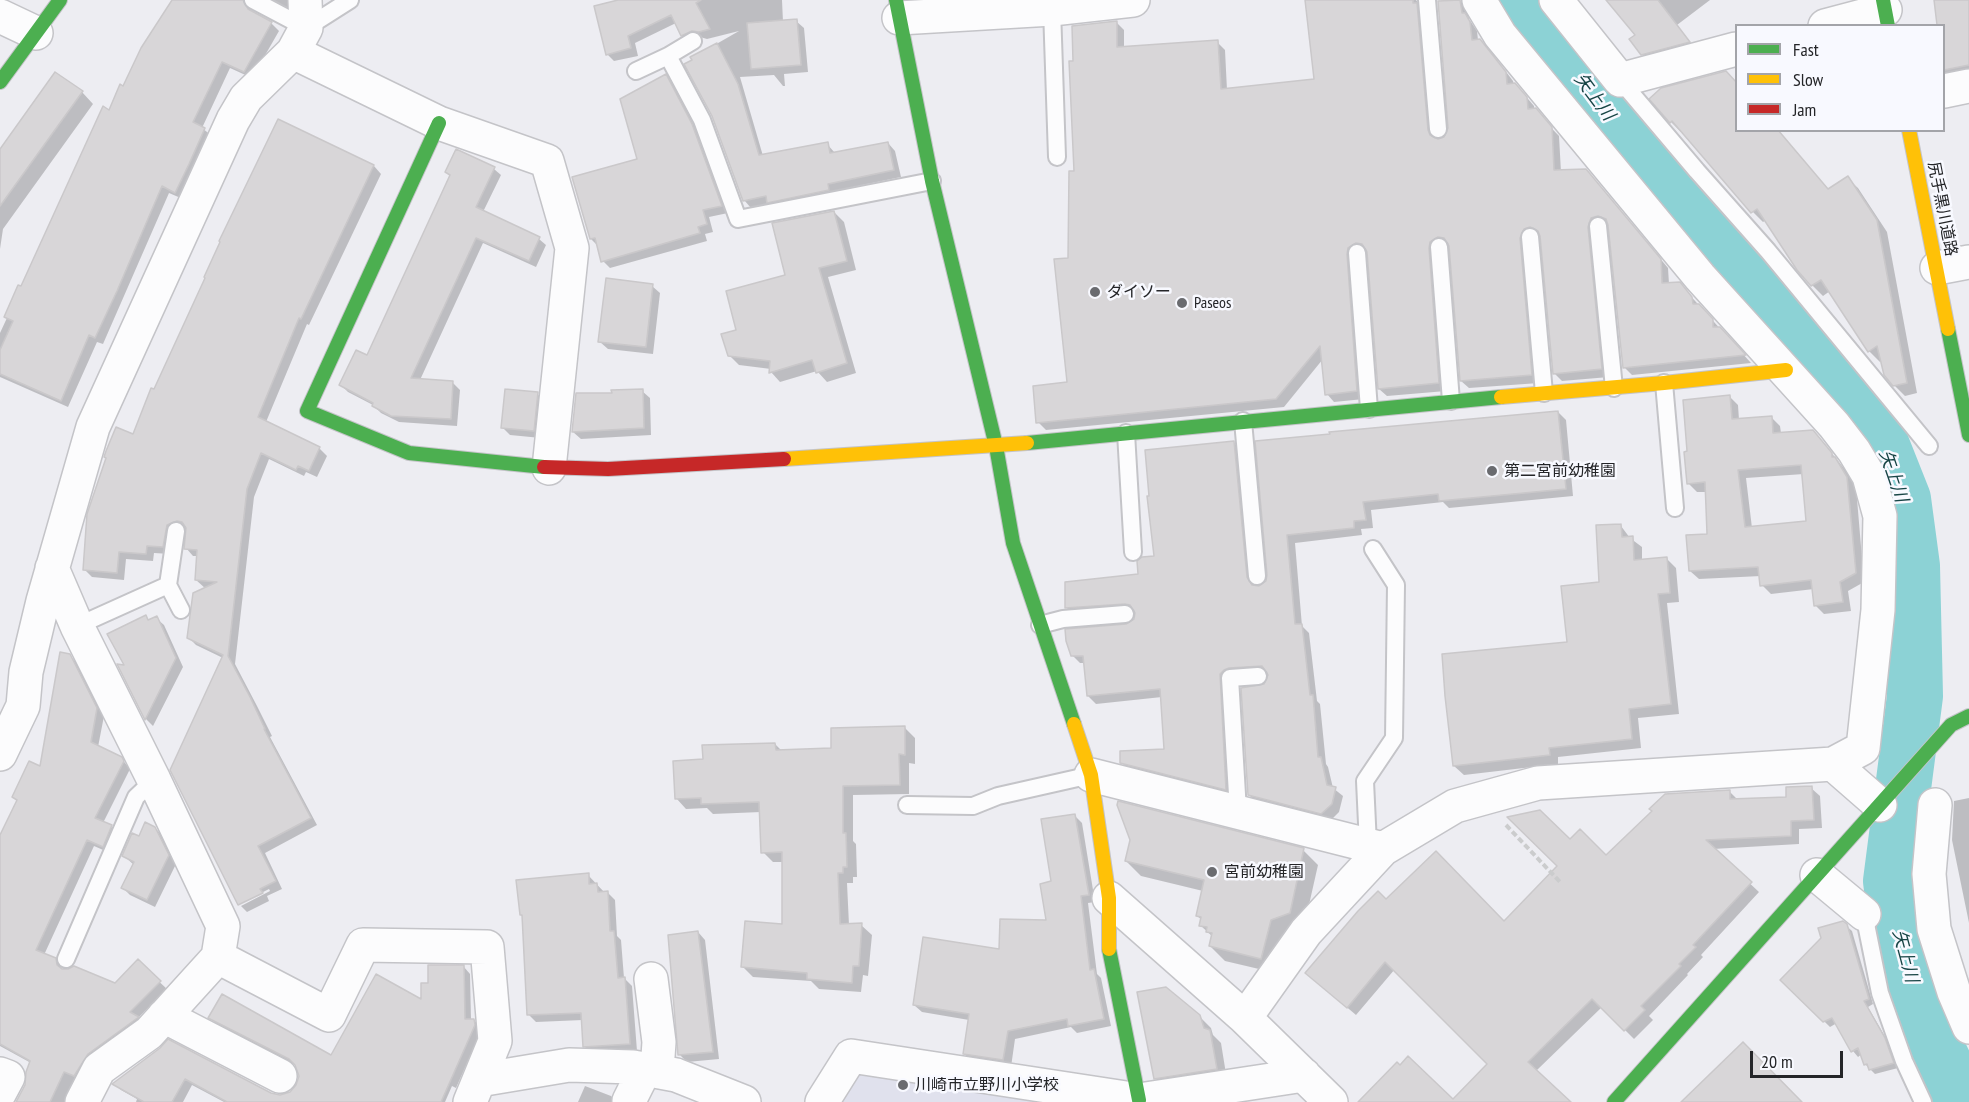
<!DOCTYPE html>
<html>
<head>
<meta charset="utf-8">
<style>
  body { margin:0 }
  #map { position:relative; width:1969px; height:1102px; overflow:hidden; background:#ededf2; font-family:"PT Sans Narrow",sans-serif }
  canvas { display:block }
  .legend { position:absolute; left:1735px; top:24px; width:210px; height:108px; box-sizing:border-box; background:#f8f9ff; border:2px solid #a3a4a9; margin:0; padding:8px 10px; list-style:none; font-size:18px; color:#242528 }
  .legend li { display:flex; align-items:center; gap:12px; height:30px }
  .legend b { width:30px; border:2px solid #a3a4a9 }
  .scale { position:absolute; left:1750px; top:1051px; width:93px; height:27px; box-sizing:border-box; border:3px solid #242528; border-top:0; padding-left:8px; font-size:18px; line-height:21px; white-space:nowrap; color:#242528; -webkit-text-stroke:4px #f8f9ff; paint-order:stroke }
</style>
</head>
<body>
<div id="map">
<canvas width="1969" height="1102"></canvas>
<ul class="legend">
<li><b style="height:8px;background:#4caf50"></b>Fast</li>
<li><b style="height:8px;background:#ffc107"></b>Slow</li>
<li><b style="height:8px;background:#c62828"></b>Jam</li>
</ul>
<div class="scale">20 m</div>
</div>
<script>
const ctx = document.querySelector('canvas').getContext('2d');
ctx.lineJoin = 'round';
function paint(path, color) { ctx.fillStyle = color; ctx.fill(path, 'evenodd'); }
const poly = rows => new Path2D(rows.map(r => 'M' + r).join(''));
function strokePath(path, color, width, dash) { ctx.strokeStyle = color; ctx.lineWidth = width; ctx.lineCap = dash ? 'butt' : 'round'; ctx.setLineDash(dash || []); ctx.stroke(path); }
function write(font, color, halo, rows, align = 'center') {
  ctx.font = font + ' "PT Sans Narrow","Noto Sans JP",sans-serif'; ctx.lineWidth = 5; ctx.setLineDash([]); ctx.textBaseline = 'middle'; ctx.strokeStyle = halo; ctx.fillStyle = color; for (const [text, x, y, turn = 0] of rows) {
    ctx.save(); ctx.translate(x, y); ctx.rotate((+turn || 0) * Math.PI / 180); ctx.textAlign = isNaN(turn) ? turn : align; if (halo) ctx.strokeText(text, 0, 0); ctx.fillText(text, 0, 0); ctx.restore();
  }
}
paint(poly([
  [852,1068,1074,1102,834,1102]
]), '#e0e1ed');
paint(poly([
  [174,0,254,0,249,8,250,11,271,23,279,31,252,78,230,68,202,128,212,136,183,199,169,193,103,344,97,342,68,407,0,377,0,333,104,108,109,112],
  [271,0,295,0,290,10],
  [625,0,782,0,783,22,796,21,804,28,808,72,784,74,785,86,783,86,774,75,740,77,763,156,827,144,835,153,888,143,895,151,901,177,834,191,836,197,776,209,771,204,751,208,744,200,692,58,739,31,707,39,700,37,689,43,682,35,676,23,635,43,638,56,614,61,607,54],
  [1307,0,1416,0,1419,4,1424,12,1435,139,1439,141,1446,138,1450,129,1460,0,1467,8,1469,19,1477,31,1478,40,1488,48,1513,81,1514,85,1523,93,1534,106,1534,110,1559,136,1561,172,1594,179,1668,268,1669,284,1687,292,1751,363,1632,375,1624,367,1610,224,1606,223,1599,225,1609,377,1562,381,1554,373,1542,235,1538,234,1531,236,1539,383,1469,388,1461,381,1450,244,1446,244,1446,391,1387,396,1379,389,1368,250,1364,250,1364,399,1334,402,1327,394,1323,359,1284,407,1046,430,1038,422,1068,384,1069,259,1075,172,1075,62,1116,22,1124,30,1124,48,1217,42,1225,50,1227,90,1316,80],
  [1608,0,1710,0,1677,25,1697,51,1651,63,1642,54,1637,35],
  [1936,0,1969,0,1969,75,1950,79,1944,72,1944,26,1938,26],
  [666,76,673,84,699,133,728,213,709,217,713,232,705,234,707,241,610,268,603,261,598,246,591,239,639,160],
  [82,92,93,104,3,229,0,249,0,151],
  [1652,99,1736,130,1829,190,1847,178,1858,188,1887,232,1917,393,1905,396,1894,385,1882,360,1880,362,1869,351,1830,291,1823,296,1812,285,1798,269,1766,220,1763,222,1753,212,1683,131,1681,132,1671,122],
  [374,166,381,174,309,325,307,324,266,422,319,448,327,456,317,477,306,472,304,476,269,459,254,497,235,664,257,706,272,736,270,737,317,825,265,853,282,889,267,896,269,901,247,912,241,906,270,891,269,889,240,904,171,770,223,658,196,645,188,637,206,589,196,580,198,556,193,556,186,548,187,529,181,528,170,554,154,553,153,561,126,559,124,580,92,577,85,570,134,435,155,391],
  [494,169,501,175,483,212,539,239,546,245,536,267,483,243,420,380,453,383,460,390,457,426,399,422,381,413,373,405,348,392,341,385,367,357],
  [834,212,844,222,856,270,828,277,856,373,827,382,817,371,780,382,771,372,771,369,739,365,729,355,737,331,787,276],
  [652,286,660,293,653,354,608,349,600,342],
  [642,391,650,398,651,435,581,439,573,432,613,394],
  [537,394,545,401,541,438,510,435,502,427],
  [1729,396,1738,405,1739,420,1771,417,1780,426,1781,433,1821,440,1847,472,1856,487,1864,582,1848,591,1851,611,1824,614,1815,605,1814,589,1771,594,1762,585,1761,576,1699,579,1690,571,1708,535,1707,492,1697,492,1689,484],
  [1804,474,1808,522,1752,528,1746,478],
  [1558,412,1566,420,1573,496,1449,508,1443,502,1371,510,1373,528,1361,529,1362,535,1295,543,1302,626,1309,633,1317,701,1320,704,1326,764,1328,767,1333,788,1343,796,1339,812,1330,821,1257,803,1249,795,1265,686,1270,674,1238,675,1233,797,1130,771,1122,763,1166,751,1162,697,1096,704,1088,696,1085,663,1080,663,1072,655,1127,626,1136,620,1137,612,1074,616,1067,608,1140,575,1156,558,1234,443,1242,451,1254,587,1259,588,1268,582,1257,443],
  [1621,526,1630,538,1642,547,1642,561,1667,559,1676,568,1679,602,1667,603,1679,714,1638,718,1641,748,1558,757,1558,764,1464,775,1454,766,1569,643,1600,583],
  [145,617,149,621,156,618,164,625,183,667,153,726,146,719,120,666,127,668],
  [69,655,77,663,104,716,98,747,121,758,130,769,103,823,111,827,119,834,110,853,94,846,44,955,55,959,63,970,115,985,138,962,167,989,138,1018,145,1025,72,1102,16,1102,26,1086,31,1063,0,1046,0,839,18,802,13,797,41,768],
  [905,728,915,738,915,764,909,763,909,794,853,795,853,841,856,844,857,877,853,877,853,883,847,883,849,925,861,925,872,935,868,976,863,975,861,992,819,989,811,981,753,977,743,967,783,926,783,862,773,862,763,852,761,812,713,814,707,808,686,809,676,798,704,760,775,744,782,751,833,749],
  [1811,788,1820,796,1822,828,1799,829,1799,844,1713,849,1759,892,1701,955,1703,957,1687,974,1688,975,1649,1016,1653,1020,1634,1039,1602,1007,1536,1071,1568,1102,1376,1102,1453,1102,1489,1064,1395,969,1356,1015,1316,981,1386,901,1504,923,1559,866,1570,841,1606,857,1729,791,1738,800,1788,798],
  [1969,798,1969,923,1952,840,1954,801],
  [1074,815,1082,823,1095,902,1088,903,1097,974,1101,978,1111,1026,1077,1033,1071,1027,1015,1039,1011,1067,972,1061,964,1054,969,1020,922,1012,914,1005,1048,922,1053,883],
  [155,828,163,836,176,864,155,907,130,895,123,888,134,865,124,856,140,838],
  [1131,839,1303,850,1318,865,1304,927,1276,973,1225,961,1210,946,1213,937,1200,925,1202,920,1197,916,1203,891,1141,876,1126,861],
  [588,875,605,893,607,892,615,900,617,936,621,940,624,978,632,986,637,1051,592,1054,584,1046,583,1020,536,1022,528,1014,523,917,521,915],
  [1842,922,1852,931,1873,1004,1868,1007,1890,1045,1898,1068,1875,1074,1865,1064,1862,1054,1858,1057,1853,1051,1837,1023,1830,1027,1782,980],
  [698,932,705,940,719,1059,687,1062,680,1055],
  [464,967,470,974,471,1020,474,1020,480,1027,481,1032,456,1088,452,1086,445,1102,224,1102,192,1085,183,1102,136,1102,137,1099,121,1090,114,1083,161,1049,271,1094,282,1096,291,1093,298,1086,300,1074,297,1066,217,1024,210,1018,332,1057,423,1002,430,984],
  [1199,1016,1211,1028,1213,1035,1221,1043,1227,1080,1167,1089,1155,1078],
  [585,1086,611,1096,617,1102,578,1102]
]), '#0003');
strokePath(poly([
  [1520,0,1621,132,1852,400,1878,436,1903,499,1912,566,1915,696,1891,881,1899,945,1925,1024,1963,1102]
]), '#8cd2d5', 56);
const building = poly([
  [172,0,243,0,248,9,272,22,244,72,222,62,193,122,205,128,189,164,175,193,162,186,117,291,95,338,89,335,61,401,0,374,0,350,13,321,4,317,18,285,21,286,103,106,109,110,120,84,123,86,141,48,172,0],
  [618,0,701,0,696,3,710,29,699,32,692,31,681,36,671,15,628,36,631,48,606,55,594,6,618,0],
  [1305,0,1413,0,1413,3,1417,3,1428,130,1430,135,1438,139,1444,137,1448,128,1438,1,1460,0,1462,13,1465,13,1470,22,1472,40,1480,39,1506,72,1507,84,1515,83,1527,97,1528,109,1536,108,1552,127,1554,170,1586,169,1661,259,1662,283,1680,282,1692,297,1693,304,1699,304,1713,319,1713,327,1720,327,1746,355,1623,368,1608,225,1606,219,1598,216,1591,218,1588,227,1602,369,1553,374,1540,236,1538,231,1530,227,1524,229,1520,238,1532,375,1460,381,1449,246,1444,238,1438,237,1430,242,1429,248,1439,383,1378,389,1367,252,1362,244,1356,243,1348,248,1347,254,1357,391,1325,395,1320,346,1276,399,1036,423,1033,386,1067,382,1054,259,1068,258,1069,171,1074,171,1069,61,1073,61,1072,26,1117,21,1117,47,1218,40,1221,89,1314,79,1305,0],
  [1606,0,1658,0,1690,42,1641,55,1629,39,1635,35,1606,0],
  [1934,0,1969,0,1969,65,1944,70,1944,25,1937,25,1934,0],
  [797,19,801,65,751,69,747,23,797,19],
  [717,43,738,84,759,155,828,142,830,153,888,142,894,170,828,184,829,190,767,203,766,196,743,201,712,116,684,64,692,60,690,57,717,43],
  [1726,71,1737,83,1737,130,1778,130,1828,189,1848,176,1877,220,1907,383,1893,386,1884,375,1877,346,1868,352,1821,280,1811,286,1797,270,1757,209,1751,213,1672,121,1670,123,1649,99,1661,88,1726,71],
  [55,72,83,91,0,206,0,149,55,72],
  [666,74,692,124,722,206,703,210,707,224,698,227,700,233,601,262,595,238,590,239,572,177,637,159,620,99,666,74],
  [278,119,374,165,301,319,299,318,258,417,320,447,309,471,298,466,296,470,261,453,247,489,228,656,250,697,265,729,264,729,311,818,258,846,276,881,260,889,263,893,238,905,170,770,223,655,187,638,193,593,217,582,195,580,197,550,184,549,186,528,182,522,177,521,167,525,163,547,147,546,146,554,119,552,117,573,83,570,87,514,106,458,104,457,106,451,116,427,133,434,151,388,154,389,205,278,204,277,220,242,219,241,278,119],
  [456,149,495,167,476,207,540,237,529,261,476,238,411,378,453,381,451,419,391,416,372,406,373,403,339,385,356,350,367,355,450,175,445,172,456,149],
  [834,211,847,261,819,268,847,363,816,373,812,360,769,373,770,361,728,356,721,334,736,330,726,291,785,275,772,223,834,211],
  [606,278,653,284,646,347,598,342,606,278],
  [505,389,538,392,534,431,501,428,505,389],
  [643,389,644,428,572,432,576,393,612,393,611,390,643,389],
  [1730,395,1732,419,1772,416,1773,433,1813,430,1832,453,1832,457,1835,457,1847,477,1856,573,1840,582,1843,602,1814,606,1811,580,1760,586,1758,567,1689,571,1686,535,1707,534,1705,482,1687,484,1684,452,1687,451,1683,400,1730,395],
  [1801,465,1806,521,1745,527,1738,470,1801,465],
  [1558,411,1566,489,1439,501,1438,494,1363,502,1366,520,1354,521,1354,528,1287,535,1295,624,1302,624,1310,695,1313,695,1318,757,1321,757,1327,785,1336,787,1332,804,1321,814,1248,795,1241,688,1264,684,1268,675,1262,666,1229,668,1224,670,1220,674,1226,790,1120,763,1120,751,1164,749,1160,689,1087,696,1083,656,1071,656,1066,641,1065,629,1126,624,1134,619,1135,613,1130,605,1125,604,1065,608,1065,582,1138,574,1137,561,1142,557,1154,556,1147,496,1149,496,1145,450,1234,441,1247,577,1252,585,1259,586,1266,581,1267,575,1255,441,1330,434,1329,432,1558,411],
  [1621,524,1622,537,1633,536,1634,560,1667,557,1670,593,1658,594,1671,704,1629,709,1632,739,1549,748,1550,755,1453,766,1445,696,1442,654,1567,642,1561,586,1599,582,1596,525,1621,524],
  [146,615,148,620,157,616,176,658,145,720,117,664,124,665,107,634,146,615],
  [60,652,70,654,97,708,91,742,122,757,124,761,95,818,112,825,103,847,87,840,36,950,56,958,57,965,62,969,68,969,74,966,115,983,138,959,161,981,130,1012,139,1017,136,1019,88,1054,74,1076,64,1072,50,1102,16,1102,25,1085,26,1072,30,1061,0,1044,0,835,17,800,12,797,29,761,40,766,60,652],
  [905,726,905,755,899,754,900,785,843,786,843,833,846,833,847,867,843,867,843,873,838,873,840,924,862,923,859,966,853,966,852,983,807,979,807,973,741,967,745,921,782,924,782,852,761,853,759,802,701,804,701,798,675,799,673,761,703,759,702,745,775,743,776,750,831,748,831,728,905,726],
  [1812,786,1814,820,1791,821,1791,836,1706,840,1752,882,1693,945,1696,947,1679,964,1681,966,1641,1006,1645,1010,1624,1031,1592,999,1528,1062,1571,1102,1358,1102,1397,1062,1400,1065,1408,1056,1453,1099,1487,1064,1385,962,1347,1008,1305,973,1358,911,1378,891,1386,899,1436,851,1504,921,1557,866,1507,817,1540,810,1570,839,1580,829,1606,855,1652,811,1649,809,1665,794,1730,790,1730,799,1786,797,1786,787,1812,786],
  [1118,801,1304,848,1290,913,1271,920,1261,959,1209,946,1212,933,1206,932,1207,927,1199,926,1201,917,1196,916,1204,880,1125,861,1130,840,1117,805,1118,801],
  [1075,814,1089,895,1081,896,1090,970,1094,969,1104,1019,1068,1026,1067,1019,1008,1031,1003,1060,963,1054,969,1014,913,1005,923,937,999,949,1000,919,1046,920,1040,884,1051,881,1041,819,1075,814],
  [145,822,155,827,169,855,147,900,121,888,134,862,122,856,132,833,139,836,145,822],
  [589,873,589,884,597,883,598,892,608,891,610,931,614,931,618,978,625,977,630,1044,583,1047,581,1013,527,1015,522,915,520,915,516,880,589,873],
  [1843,921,1847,924,1869,999,1864,1001,1885,1038,1894,1063,1869,1070,1867,1064,1864,1065,1858,1048,1851,1052,1832,1018,1823,1022,1780,980,1821,938,1818,928,1843,921],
  [698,931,713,1052,678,1055,668,935,698,931],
  [428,965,464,965,465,1019,474,1019,475,1025,441,1102,227,1102,185,1079,172,1102,144,1102,112,1084,160,1048,168,1039,271,1093,280,1095,290,1092,296,1085,299,1076,295,1065,289,1059,208,1018,222,994,331,1055,376,974,421,999,421,983,428,983,428,965],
  [1166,987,1200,1015,1204,1028,1210,1030,1217,1069,1154,1079,1137,992,1166,987],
  [1743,1042,1802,1102,1681,1102,1743,1042]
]);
paint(building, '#d8d6d8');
strokePath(building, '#cac8ca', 1.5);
const lane = poly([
  [253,0,306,28,350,0],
  [1427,0,1438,129],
  [1052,9,1057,157],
  [668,56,702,120,738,219,932,181],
  [636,71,668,56,693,41],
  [1620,80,1697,171,1768,251,1929,446],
  [1598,226,1614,388],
  [1530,237,1544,393],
  [1439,247,1451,401],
  [1357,253,1369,409],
  [1664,383,1675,508],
  [1243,421,1257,576],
  [1126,433,1133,552],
  [168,585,181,610],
  [1040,625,1063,619,1125,614],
  [77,626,168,585,176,531],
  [907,805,973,806,998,796,1091,775],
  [1238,811,1230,678,1258,676],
  [1368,845,1365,781,1394,738,1396,585,1373,549],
  [1864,914,1880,993,1904,1061,1923,1102],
  [66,959,136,797,154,780]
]);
const street = poly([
  [1479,0,1500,35,1700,277,1834,425,1854,451,1869,476,1880,516,1878,610,1863,748,1833,764],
  [1556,0,1620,80,1736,49],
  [0,16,36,33],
  [899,18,1052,9,1133,0],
  [1825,26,1885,10],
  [293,52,439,123,547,161,572,248,549,468],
  [1944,91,1969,86],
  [1937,268,1969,262],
  [52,568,77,626,154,780,223,926,218,957,149,1033,99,1069,82,1102],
  [0,754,23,706,26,672,43,601,93,427,233,120,246,98,293,52,306,28,305,0],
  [1091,775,1383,849],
  [1935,805,1929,874,1934,929,1954,992,1969,1027],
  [1817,875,1864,914],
  [1109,898,1245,1018,1331,1102],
  [218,957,329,1015,363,945,487,947,495,1041,470,1102],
  [651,979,659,1042,657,1071],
  [164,1016,280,1076],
  [1245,1018,1306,932,1383,849,1455,806,1538,783,1833,764,1880,805],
  [0,1074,8,1077,0,1092],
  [479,1080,569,1065,633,1067,676,1075,744,1102],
  [629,1101,645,1069],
  [822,1102,851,1056,1139,1100,1304,1075]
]);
const fast = poly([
  [896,0,932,181,996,446,1013,543,1074,724],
  [1883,0,1888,26],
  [0,82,60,0],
  [439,123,307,411,409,453,544,467],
  [1948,329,1969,435],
  [1027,443,1501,397],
  [1109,949,1139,1100],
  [1614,1102,1951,725,1969,716]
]);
const slow = poly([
  [1909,130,1948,329],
  [1501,397,1664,383,1786,370],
  [784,459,1027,443],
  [1074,724,1091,775,1109,898,1109,949]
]);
const jam = poly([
  [544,467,608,469,784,459]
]);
strokePath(lane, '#c4c4c8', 20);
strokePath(street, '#c4c4c8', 36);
strokePath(fast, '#c4c4c8', 16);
strokePath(slow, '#c4c4c8', 16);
strokePath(jam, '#c4c4c8', 16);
strokePath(poly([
  [1506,825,1561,883]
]), '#cbcccd', 4, [6, 3]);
strokePath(lane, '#fcfcfd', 16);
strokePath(street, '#fcfcfd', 33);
strokePath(fast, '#4caf50', 14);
strokePath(slow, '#ffc107', 14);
strokePath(jam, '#c62828', 14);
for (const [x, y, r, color] of [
  [1095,292,6,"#6a6b6f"],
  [1182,303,6,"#6a6b6f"],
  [1492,471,6,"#6a6b6f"],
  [1212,872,6,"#6a6b6f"],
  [903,1085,6,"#6a6b6f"]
]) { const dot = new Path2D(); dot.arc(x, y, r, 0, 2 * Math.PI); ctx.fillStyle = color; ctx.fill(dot); strokePath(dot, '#f8f9ff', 2); }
write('16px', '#242528', '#f8f9ff', [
  ["尻手黒川道路",1942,209,79]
]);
write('16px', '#242528', '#f8f9ff', [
  ["ダイソー",1107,292],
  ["Paseos",1194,303],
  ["第二宮前幼稚園",1504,471],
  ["宮前幼稚園",1224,872],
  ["川崎市立野川小学校",915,1085]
], 'left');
write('italic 18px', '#184546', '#f8f9ff', [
  ["矢上川",1594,97,53],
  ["矢上川",1893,476,71],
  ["矢上川",1905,956,75]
]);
</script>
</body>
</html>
